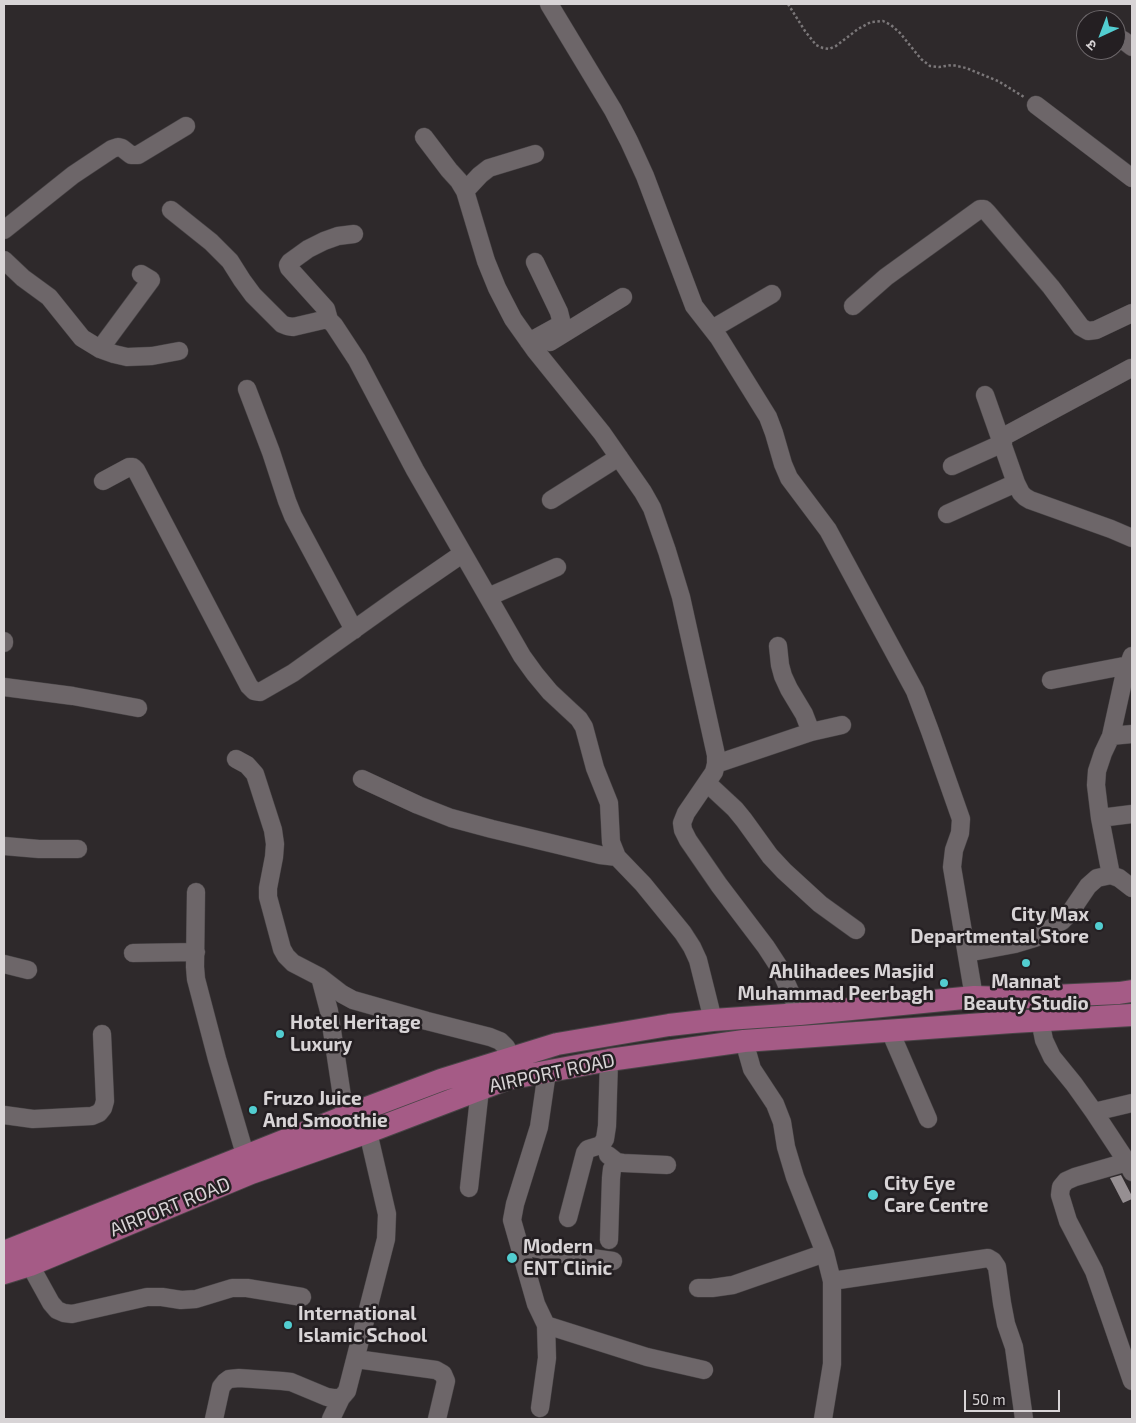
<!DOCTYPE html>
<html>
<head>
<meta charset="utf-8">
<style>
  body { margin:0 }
  #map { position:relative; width:1136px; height:1423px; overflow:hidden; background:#2e292b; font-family:"Exo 2","Noto Sans Devanagari",sans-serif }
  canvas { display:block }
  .frame { position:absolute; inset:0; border:5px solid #d8d4d6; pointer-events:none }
  .north { position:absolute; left:1076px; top:10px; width:50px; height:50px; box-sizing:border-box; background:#241f22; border:1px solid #6c676a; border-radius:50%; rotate:223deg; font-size:14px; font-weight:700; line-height:20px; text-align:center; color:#d8d4d6 }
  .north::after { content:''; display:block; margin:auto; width:18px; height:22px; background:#52cdd0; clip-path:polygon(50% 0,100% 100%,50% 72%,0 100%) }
  .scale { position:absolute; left:964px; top:1390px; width:96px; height:22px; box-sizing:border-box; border:2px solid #d8d4d6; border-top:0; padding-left:6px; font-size:15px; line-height:18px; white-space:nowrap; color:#d8d4d6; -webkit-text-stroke:4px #241f22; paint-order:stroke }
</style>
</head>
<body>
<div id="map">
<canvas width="1136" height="1423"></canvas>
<div class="frame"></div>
<div class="north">उ</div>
<div class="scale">50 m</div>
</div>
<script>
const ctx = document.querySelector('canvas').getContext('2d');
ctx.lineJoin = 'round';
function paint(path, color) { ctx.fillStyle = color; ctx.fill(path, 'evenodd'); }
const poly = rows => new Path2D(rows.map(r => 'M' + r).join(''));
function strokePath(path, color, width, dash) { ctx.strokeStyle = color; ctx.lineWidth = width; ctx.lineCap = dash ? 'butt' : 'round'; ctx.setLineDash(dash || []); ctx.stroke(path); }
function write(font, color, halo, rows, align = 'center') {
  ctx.font = font + ' "Exo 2",sans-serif'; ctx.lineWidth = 5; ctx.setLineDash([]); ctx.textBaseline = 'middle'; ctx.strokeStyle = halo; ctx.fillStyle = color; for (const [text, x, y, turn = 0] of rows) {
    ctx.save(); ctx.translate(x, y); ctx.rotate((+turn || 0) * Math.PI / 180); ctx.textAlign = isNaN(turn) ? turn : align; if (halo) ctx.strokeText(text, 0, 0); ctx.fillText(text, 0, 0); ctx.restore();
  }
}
paint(poly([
  [1121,1175,1132,1196,1132,1199,1123,1203,1110,1178]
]), '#968f92');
const minor = poly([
  [549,4,613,110,629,141,645,176,694,306,719,338,768,417,774,433,783,464,789,478,828,530,915,691,930,731,961,819,960,833,954,850,952,867,974,997],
  [1123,40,1132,47],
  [1036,105,1132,178],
  [424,137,449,170,459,181,465,191,486,261,497,288,513,319,535,350,602,433,643,492,652,508,667,551,681,597,716,755,716,764,714,772,686,813,682,823,683,830,688,840,719,885,766,947,779,967,800,1014],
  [465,191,480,175,489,168,535,154],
  [171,210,211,242,230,261,242,280,253,295,282,324,287,326,293,327,323,320,329,320],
  [4,230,73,175,112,149,118,147,122,148,131,155,138,155,186,126],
  [354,234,338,236,324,241,308,249,290,262,288,265,289,268,326,309,329,320,334,325,357,360,415,470,522,656,535,674,550,692,579,719,584,727,595,768,609,803,611,842,617,857,643,884,683,933,692,947,698,960,713,1020],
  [4,260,23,278,49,297,82,338,100,349,114,354,127,357,152,356,179,351],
  [853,306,886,277,980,209,984,209,987,212,1051,287,1081,327,1088,331,1096,330,1132,313],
  [712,329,772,294],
  [529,342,558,326,561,320,559,312,535,262],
  [550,342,623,297],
  [100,349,151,280,141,274],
  [247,389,271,452,287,501,293,516,354,630],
  [985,395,1016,483,1021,493,1025,497,1030,500,1111,529,1132,538],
  [1001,438,1131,368],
  [952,466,1003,443],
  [103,481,129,467,133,467,136,470,249,686,254,691,260,692,293,673,401,596,462,554],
  [551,500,619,457],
  [947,514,1016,483],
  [488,597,557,567],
  [4,643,4,641],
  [778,646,780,665,783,676,789,689,804,714,811,732],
  [1051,680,1129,665],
  [4,687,73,696,138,708],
  [1111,736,1132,734],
  [236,759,247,765,255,774,273,830,275,844,274,857,268,888,268,897,282,949,286,956,293,963,320,977,342,994,353,1000,427,1021,490,1037,500,1041,506,1047,512,1058],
  [716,764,811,732,842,725],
  [362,779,418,805,451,818,492,829,600,855,617,857],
  [707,783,735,809,744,820,770,856,784,871,820,904,856,930],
  [1100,818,1132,814],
  [4,846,39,849,78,849],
  [1111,875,1100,818,1096,785,1097,771,1103,753,1111,736,1124,677,1132,656],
  [196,892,195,967,196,979,217,1059,249,1168],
  [133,953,196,952],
  [967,953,1015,944,1035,938,1062,921,1069,914,1088,886,1097,878,1111,875,1119,878,1132,888],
  [4,964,28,970],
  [320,977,329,1011,345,1116],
  [1041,1008,1040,1020,1044,1040,1052,1057,1074,1084,1094,1112,1127,1162,1132,1172],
  [890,1031,928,1119],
  [744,1041,752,1069,775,1104,782,1122,786,1147,795,1177,825,1253,832,1281,832,1364,823,1419],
  [1094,1112,1132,1103],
  [4,1115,33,1119,92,1116,99,1113,103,1108,105,1101,102,1034],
  [608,1155,617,1162,623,1163,667,1165],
  [1127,1162,1075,1177,1066,1181,1061,1187,1060,1195,1068,1221,1094,1271,1132,1381],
  [469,1188,480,1089],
  [568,1218,585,1153,588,1149,601,1145,605,1139,607,1126,609,1060],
  [609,1240,611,1178,612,1169,617,1162],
  [520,1245,556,1253,613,1261],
  [30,1265,51,1303,57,1310,64,1313,72,1314,147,1297,162,1297,181,1300,196,1299,232,1288,247,1288,302,1297],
  [832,1281,988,1258,993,1261,997,1267,1002,1303,1006,1324,1014,1347,1024,1419],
  [698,1288,712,1288,733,1285,825,1253],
  [546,1325,647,1357,704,1370],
  [356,1359,436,1370,443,1374,446,1381,437,1419],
  [540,1408,547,1358,546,1325,536,1304,512,1220,515,1204,539,1127,547,1072],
  [214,1419,221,1387,225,1382,229,1379,239,1378,282,1381,291,1382,327,1397,333,1398,341,1398,347,1391,386,1239,387,1214,368,1132],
  [331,1419,341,1398]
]);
const major = poly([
  [4,1252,364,1109,441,1080,557,1044,669,1025,713,1020,800,1014,974,997,1008,998,1119,993,1132,991],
  [4,1273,30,1265,251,1173,368,1132,507,1079,609,1060,744,1041,1012,1022,1132,1015]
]);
strokePath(minor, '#484446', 19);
strokePath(major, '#484446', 24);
strokePath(poly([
  [788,4,805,31,816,45,823,48,829,49,836,46,858,29,871,22,883,21,891,25,900,33,921,59,930,66,939,67,952,65,966,68,998,81,1024,97]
]), '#7b7779', 2.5, [2.5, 2.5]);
strokePath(minor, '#6d6669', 18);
strokePath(major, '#a55b86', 22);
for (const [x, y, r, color] of [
  [1099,926,5,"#52cdd0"],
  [1026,963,5,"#52cdd0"],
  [944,983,5,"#52cdd0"],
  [280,1034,5,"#52cdd0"],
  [253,1110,5,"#52cdd0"],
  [873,1195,6,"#52cdd0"],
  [512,1258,6,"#52cdd0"],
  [288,1325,5,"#52cdd0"]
]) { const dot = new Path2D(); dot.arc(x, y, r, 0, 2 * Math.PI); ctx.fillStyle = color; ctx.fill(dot); strokePath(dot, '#241f22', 2); }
write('bold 19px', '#d8d4d6', '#241f22', [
  ["City Max",1089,915,"right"],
  ["Departmental Store",1089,937,"right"],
  ["Ahlihadees Masjid",934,972,"right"],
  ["Muhammad Peerbagh",934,994,"right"],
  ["Mannat",1026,982,"center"],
  ["Beauty Studio",1026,1004,"center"],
  ["Hotel Heritage",290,1023],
  ["Luxury",290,1045],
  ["Fruzo Juice",263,1099],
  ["And Smoothie",263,1121],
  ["City Eye",884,1184],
  ["Care Centre",884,1206],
  ["Modern",523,1247],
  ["ENT Clinic",523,1269],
  ["International",298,1314],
  ["Islamic School",298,1336]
], 'left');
write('19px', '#d8d4d6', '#241f22', [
  ["AIRPORT ROAD",552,1073,-12],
  ["AIRPORT ROAD",170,1207,-22]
]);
</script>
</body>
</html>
